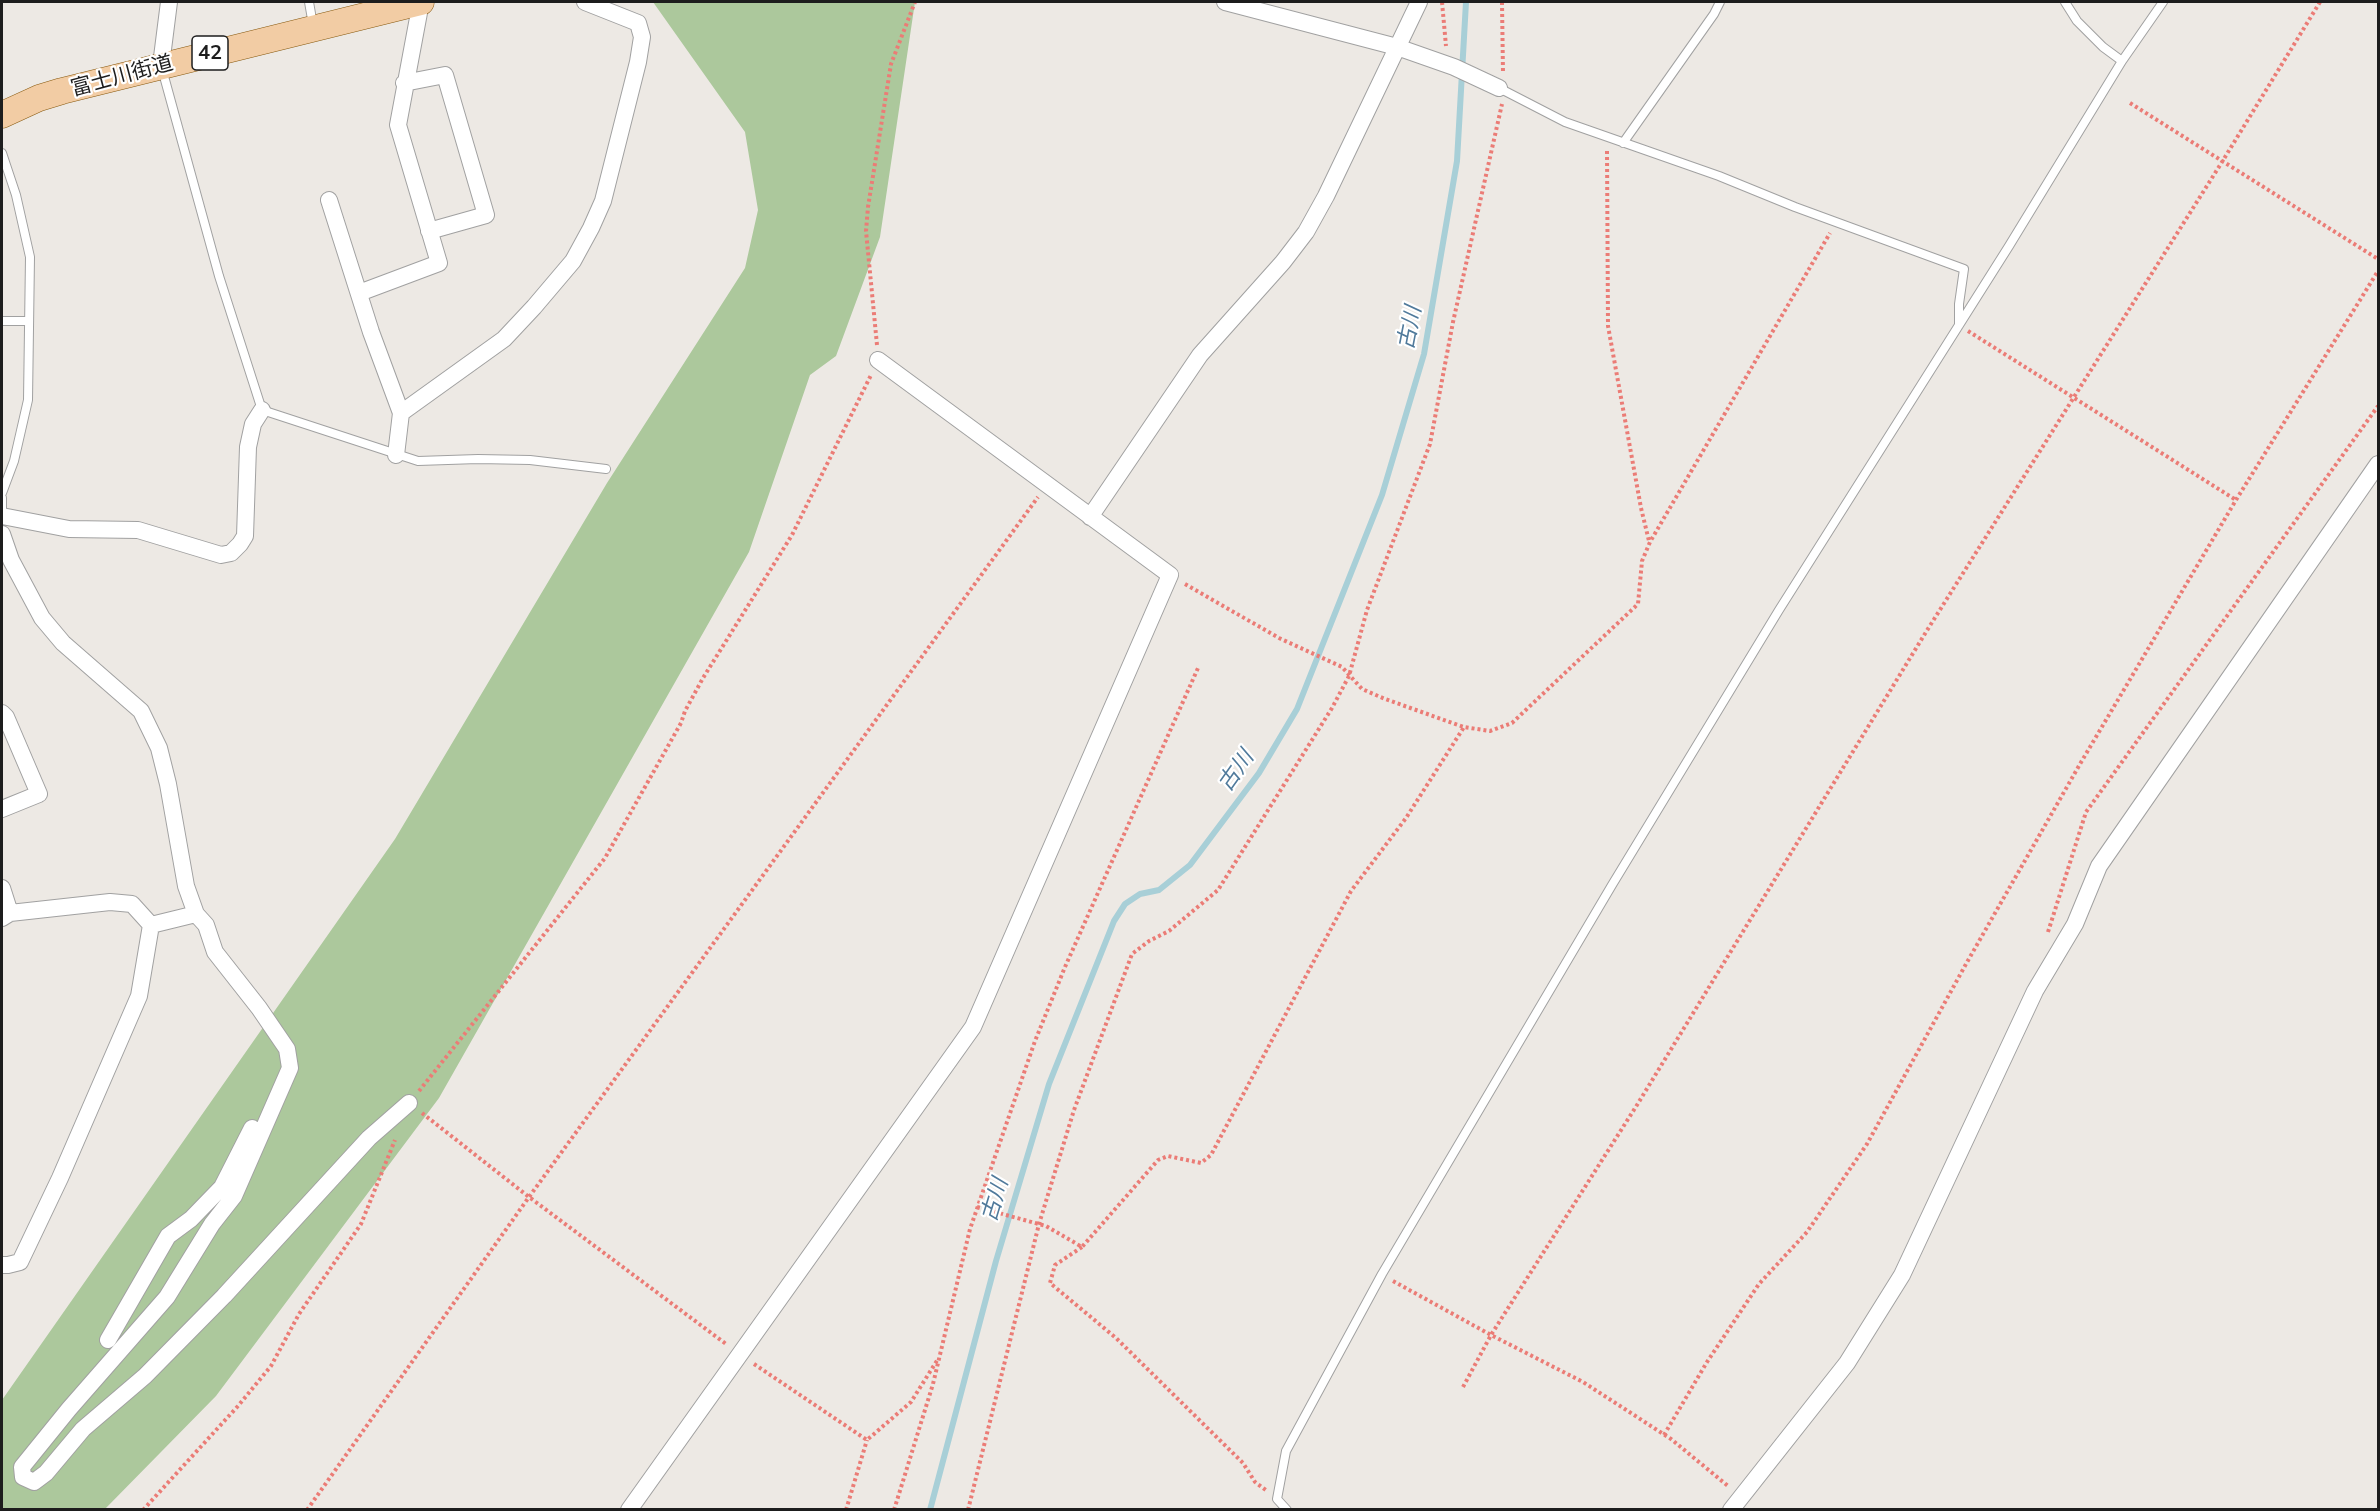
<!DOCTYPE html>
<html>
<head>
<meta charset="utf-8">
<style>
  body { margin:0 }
  #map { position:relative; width:2380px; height:1511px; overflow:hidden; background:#ede9e4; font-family:Mulish,sans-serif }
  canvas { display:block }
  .frame { position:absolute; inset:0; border:3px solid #1d1d1d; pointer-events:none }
</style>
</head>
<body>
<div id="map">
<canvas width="2380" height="1511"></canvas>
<div class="frame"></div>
</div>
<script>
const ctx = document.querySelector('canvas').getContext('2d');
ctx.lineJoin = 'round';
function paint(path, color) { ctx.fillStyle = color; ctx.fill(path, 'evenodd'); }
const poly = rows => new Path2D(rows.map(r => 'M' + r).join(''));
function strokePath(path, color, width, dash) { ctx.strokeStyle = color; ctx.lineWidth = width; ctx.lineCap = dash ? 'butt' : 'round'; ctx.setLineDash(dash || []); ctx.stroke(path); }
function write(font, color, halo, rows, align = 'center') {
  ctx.font = font + ' Mulish,"Noto Sans JP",sans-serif'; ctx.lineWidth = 4.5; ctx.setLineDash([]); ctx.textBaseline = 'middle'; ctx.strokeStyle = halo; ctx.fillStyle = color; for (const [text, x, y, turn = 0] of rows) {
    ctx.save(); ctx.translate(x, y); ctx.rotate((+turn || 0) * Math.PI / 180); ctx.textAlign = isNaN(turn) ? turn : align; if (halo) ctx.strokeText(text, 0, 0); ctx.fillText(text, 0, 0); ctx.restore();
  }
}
paint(poly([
  [653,2,915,2,880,237,836,356,810,375,749,552,439,1098,216,1396,105,1509,2,1509,2,1400,395,839,607,483,745,268,758,210,745,132]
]), '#acc89c');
strokePath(poly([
  [930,1510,996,1261,1049,1084,1114,921,1125,904,1140,894,1159,890,1190,865,1259,773,1297,709,1382,495,1424,354,1457,161,1466,2]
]), '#a8cfd7', 6);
const service = poly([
  [309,2,313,25],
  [2065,2,2077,21,2103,47,2122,61],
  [162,69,219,276,262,410,418,461,478,459,530,460,606,469],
  [1499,88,1565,122,1719,176,1795,207,1964,269,1959,304,1959,325],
  [1623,143,1714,14,1720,2],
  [2,153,16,195,30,257,28,400,14,461,2,493],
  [2,321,28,321],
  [2,498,2,515],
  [1287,1510,1277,1499,1286,1451,1382,1274,1612,885,1779,610,2009,246,2122,61,2163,2]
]);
const minor = poly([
  [1225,2,1397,47,1454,67,1499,88],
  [161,65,169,2],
  [404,83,445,75,486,215,429,231],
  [329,200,371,332,401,413,396,455],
  [359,293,439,263,398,125,421,2],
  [401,413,504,339,534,307,573,261,591,228,603,201,638,62,642,37,638,23,585,2],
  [2,516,69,529,138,530,211,552,221,555,231,553,240,544,245,536,248,447,253,424,262,410],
  [1090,517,1200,355,1283,262,1306,232,1326,196,1419,2],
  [2,534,11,560,42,618,63,643,141,711,159,748,168,784,186,886,196,914,206,925,215,952,259,1008,287,1049,290,1068,234,1196,212,1224,167,1297,69,1409,22,1467,23,1477,34,1482,46,1473,83,1429,145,1376,224,1296,369,1138,409,1103],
  [2,713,6,717,39,794,2,809],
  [2,888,10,913],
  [2,918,10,913,110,902,132,904,151,925,196,914],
  [2,1265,8,1265,20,1262,60,1178,139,996,151,925],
  [108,1340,168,1236,191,1219,222,1187,252,1128],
  [629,1510,973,1027,1170,575,878,360],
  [1731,1510,1847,1363,1902,1275,2035,991,2075,924,2099,866,2378,464]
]);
const primary = poly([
  [2,115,39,98,62,91,421,2]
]);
strokePath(service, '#a1a1a1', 10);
strokePath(minor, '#a1a1a1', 18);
strokePath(primary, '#87590f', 27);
strokePath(poly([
  [1442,2,1446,46],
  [1502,2,1503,73],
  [2130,103,2378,259],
  [1607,151,1608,326,1641,508,1649,541],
  [1968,331,2236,500],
  [877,345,866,231,868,207,891,64,915,2],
  [1185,584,1279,638,1342,667,1362,689,1385,699,1464,727,1490,731,1512,723,1638,604,1642,561,1650,542,1830,233],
  [2048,932,2086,812,2378,406],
  [419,1091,605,858,681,723,685,711,703,678,792,535,871,375],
  [422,1113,529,1197,726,1344],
  [977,1207,1046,1226,1082,1247,1158,1160,1168,1156,1201,1163,1211,1155,1351,891,1406,818,1464,727],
  [1082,1247,1055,1265,1050,1283,1116,1338,1243,1463,1255,1482,1267,1491],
  [1393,1281,1491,1335,1583,1382,1671,1439,1728,1486],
  [754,1364,867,1440,911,1402,938,1359],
  [1463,1387,1491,1335,1637,1105,1926,632,2222,162,2320,2],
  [1664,1435,1707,1362,1759,1284,1807,1232,1867,1144,1966,964,2080,764,2236,500,2378,271],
  [143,1510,238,1406,271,1366,299,1314,361,1224,395,1140],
  [307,1510,529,1197,1038,497],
  [846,1510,867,1440],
  [894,1510,933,1384,970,1229,1035,1041,1065,967,1198,668],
  [968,1510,1039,1224,1074,1110,1132,954,1149,941,1169,931,1218,890,1332,708,1349,676,1367,610,1430,444,1453,322,1502,104]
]), '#eb7c76', 4, [3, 3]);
strokePath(service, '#fff', 8);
strokePath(minor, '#fff', 16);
strokePath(primary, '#f2cca4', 26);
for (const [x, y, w] of [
  [210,53,36]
]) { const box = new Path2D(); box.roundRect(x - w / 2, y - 17, w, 34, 4.5); ctx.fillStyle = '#fff'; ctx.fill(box); strokePath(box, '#1d1d1d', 1.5); }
write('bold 20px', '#1d1d1d', null, [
  ["42",210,53]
]);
write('21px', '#1d1d1d', '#fff', [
  ["富士川街道",122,76,-15]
]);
write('italic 22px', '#507a9b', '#fff', [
  ["古川",1410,328,-79],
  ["古川",1236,771,-55],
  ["古川",995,1200,-73]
]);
</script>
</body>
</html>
